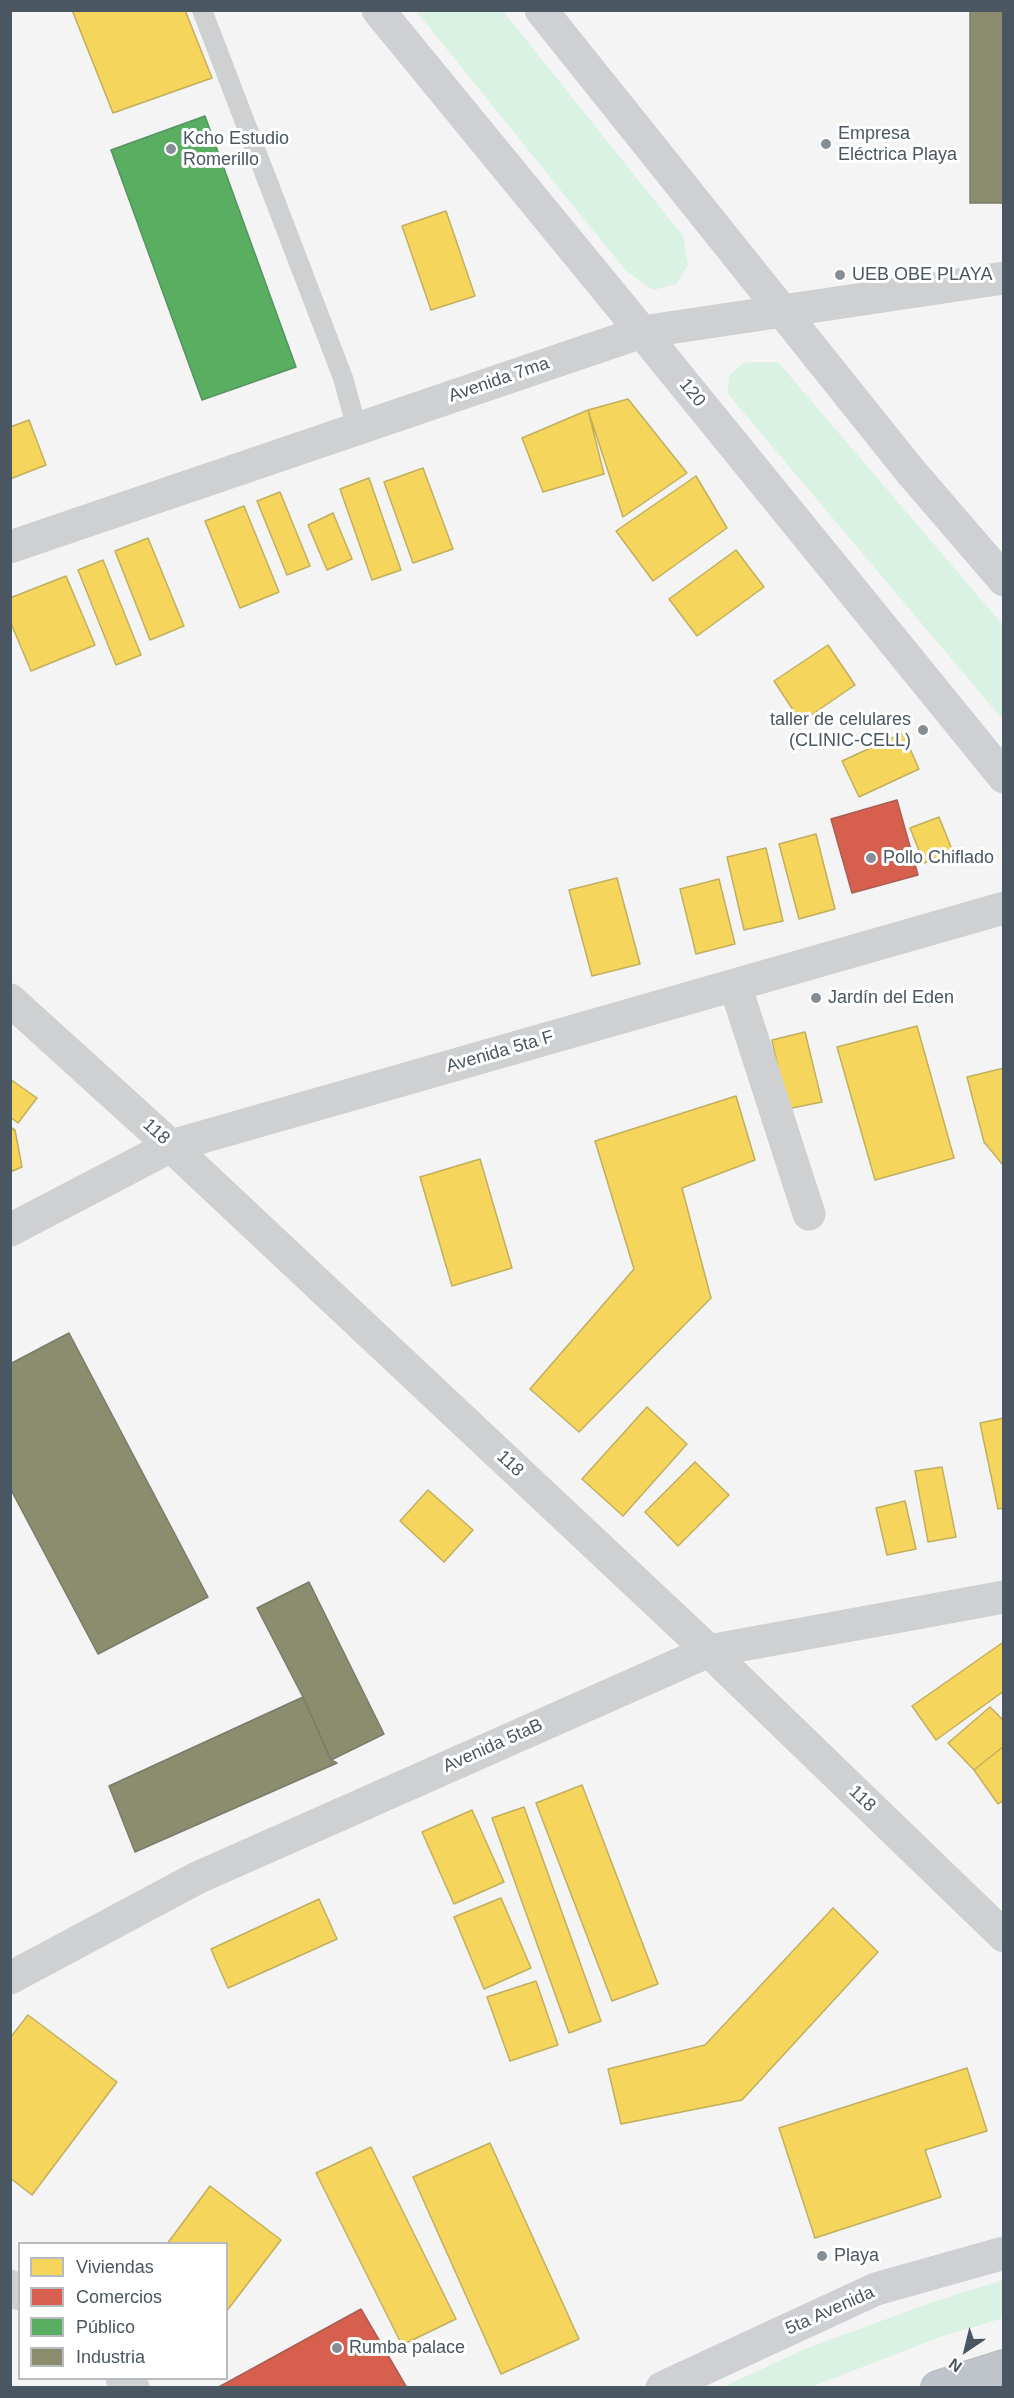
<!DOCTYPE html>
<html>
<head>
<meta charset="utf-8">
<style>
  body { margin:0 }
  #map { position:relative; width:1014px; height:2398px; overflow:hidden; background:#f4f4f4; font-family:Arial,sans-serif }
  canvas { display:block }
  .frame { position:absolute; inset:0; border:12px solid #4a5661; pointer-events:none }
  .legend { position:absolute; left:18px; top:2242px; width:210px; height:138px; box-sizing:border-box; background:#fff; border:2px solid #b7bbc0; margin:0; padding:8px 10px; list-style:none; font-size:18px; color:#4a5661 }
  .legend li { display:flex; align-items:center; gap:12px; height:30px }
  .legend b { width:30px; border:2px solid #b7bbc0 }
  .north { position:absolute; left:936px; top:2320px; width:60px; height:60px; -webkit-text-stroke:4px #fff; paint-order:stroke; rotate:215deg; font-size:16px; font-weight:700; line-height:24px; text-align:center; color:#4a5661 }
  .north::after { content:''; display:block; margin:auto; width:21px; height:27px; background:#4a5661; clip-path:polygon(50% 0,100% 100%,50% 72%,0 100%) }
</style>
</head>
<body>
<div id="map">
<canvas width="1014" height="2398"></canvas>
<div class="frame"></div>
<ul class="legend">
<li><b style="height:16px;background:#f6d55c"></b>Viviendas</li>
<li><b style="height:16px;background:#d6604d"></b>Comercios</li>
<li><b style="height:16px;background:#5aae61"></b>Público</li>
<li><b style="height:16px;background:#8c8c6e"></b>Industria</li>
</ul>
<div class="north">N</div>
</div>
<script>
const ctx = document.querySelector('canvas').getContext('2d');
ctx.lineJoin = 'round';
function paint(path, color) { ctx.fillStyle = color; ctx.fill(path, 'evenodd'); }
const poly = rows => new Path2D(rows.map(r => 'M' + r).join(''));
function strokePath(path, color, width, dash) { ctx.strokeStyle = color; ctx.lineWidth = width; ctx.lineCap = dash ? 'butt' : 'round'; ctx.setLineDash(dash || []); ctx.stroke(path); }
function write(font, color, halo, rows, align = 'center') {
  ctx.font = font + ' Arial,sans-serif'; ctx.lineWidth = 6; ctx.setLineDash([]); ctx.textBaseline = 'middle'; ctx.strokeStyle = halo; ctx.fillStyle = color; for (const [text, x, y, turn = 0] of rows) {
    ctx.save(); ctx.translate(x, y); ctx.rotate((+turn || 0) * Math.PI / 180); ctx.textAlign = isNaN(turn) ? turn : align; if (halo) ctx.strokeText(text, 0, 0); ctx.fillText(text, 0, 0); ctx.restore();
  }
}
paint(poly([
  [416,11,503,11,683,236,688,265,676,284,653,290,626,271],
  [756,362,778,362,1003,625,1003,720,728,394,729,376,743,363],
  [1003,2280,1003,2318,940,2337,811,2387,723,2387,805,2349,933,2302]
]), '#d9f2e3');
const homes = poly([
  [72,10,185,10,212,78,113,113,72,10],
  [446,211,475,296,431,310,402,226,446,211],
  [628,399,687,473,623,517,588,410,628,399],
  [588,410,604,474,543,492,522,438,588,410],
  [29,420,46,465,10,479,10,427,29,420],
  [423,468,453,549,413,563,384,482,423,468],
  [696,476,727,528,653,581,616,531,696,476],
  [369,478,401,570,372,580,340,489,369,478],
  [280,492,310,566,287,575,257,501,280,492],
  [244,506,279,592,240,608,205,521,244,506],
  [333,513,352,559,327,570,308,525,333,513],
  [148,538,184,626,150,640,115,551,148,538],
  [736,550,764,587,697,636,669,599,736,550],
  [103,560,141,655,116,665,78,570,103,560],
  [66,576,95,645,31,671,10,621,10,598,66,576],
  [828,645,855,685,801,722,774,681,828,645],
  [903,733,919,769,859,797,842,761,903,733],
  [939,817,953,852,924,863,910,828,939,817],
  [816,834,835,909,799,919,779,844,816,834],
  [766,848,783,921,744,930,727,857,766,848],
  [617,878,640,964,592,976,569,890,617,878],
  [719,879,735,944,696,954,680,889,719,879],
  [917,1026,954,1158,875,1180,837,1047,917,1026],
  [805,1032,822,1102,787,1109,772,1040,805,1032],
  [1004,1068,1004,1165,1003,1165,984,1142,967,1077,1004,1068],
  [10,1079,37,1098,18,1123,10,1117,10,1079],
  [736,1096,755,1160,682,1188,711,1298,579,1432,530,1389,634,1269,595,1141,736,1096],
  [10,1127,15,1130,22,1167,10,1172,10,1127],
  [480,1159,512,1268,452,1286,420,1177,480,1159],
  [647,1407,687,1444,623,1516,582,1479,647,1407],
  [1004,1418,1004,1508,998,1509,980,1423,1004,1418],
  [695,1462,729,1495,678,1546,645,1512,695,1462],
  [942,1467,956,1537,928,1542,915,1471,942,1467],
  [428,1490,473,1530,444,1562,400,1521,428,1490],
  [905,1501,916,1549,887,1555,876,1508,905,1501],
  [1002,1643,1004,1647,1004,1691,936,1740,912,1706,1002,1643],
  [990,1707,1004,1721,1004,1746,974,1770,948,1743,990,1707],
  [1004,1746,1004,1800,998,1804,974,1770,1004,1746],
  [582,1785,658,1984,612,2001,536,1803,582,1785],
  [524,1807,601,2021,569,2033,492,1818,524,1807],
  [472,1810,504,1882,454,1904,422,1832,472,1810],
  [501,1898,531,1968,484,1989,454,1917,501,1898],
  [319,1899,337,1939,228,1988,211,1949,319,1899],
  [833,1908,878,1952,742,2100,621,2124,608,2069,705,2045,833,1908],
  [536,1981,558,2045,510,2061,487,1997,536,1981],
  [28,2015,117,2082,32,2195,10,2178,10,2038,28,2015],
  [967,2068,987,2131,925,2150,941,2197,815,2238,779,2128,967,2068],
  [490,2143,579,2339,501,2374,413,2177,490,2143],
  [371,2147,456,2319,402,2345,316,2173,371,2147],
  [210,2186,281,2240,226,2312,226,2244,167,2244,210,2186]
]);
paint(homes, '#f6d55c');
strokePath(homes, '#c2af5e', 1.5);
const shops = poly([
  [897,800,918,875,852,893,831,819,897,800],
  [361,2309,407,2388,217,2388,361,2309]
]);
paint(shops, '#d6604d');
strokePath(shops, '#ac5d53', 1.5);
const public = poly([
  [205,116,296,367,202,400,111,150,205,116]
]);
paint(public, '#5aae61');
strokePath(public, '#559461', 1.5);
const industry = poly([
  [970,10,1004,10,1004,203,970,203,970,10],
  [69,1333,208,1597,98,1654,10,1488,10,1364,69,1333],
  [309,1582,384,1734,331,1760,303,1697,257,1608,309,1582],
  [303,1697,331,1760,337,1763,135,1852,109,1786,303,1697]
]);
paint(industry, '#8c8c6e');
strokePath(industry, '#787c6a', 1.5);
const highway = poly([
  [938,2388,1004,2367]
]);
strokePath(highway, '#b9bec3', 36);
strokePath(poly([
  [202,10,343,378,357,429]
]), '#ced0d2', 20);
strokePath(poly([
  [10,547,642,332,1004,278],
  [735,985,809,1214],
  [10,1000,171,1146,709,1651,1004,1936],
  [10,1230,171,1146,1004,908],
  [10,1978,197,1878,709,1651,1004,1597],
  [10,2286,20,2294],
  [122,2378,133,2388]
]), '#ced0d2', 33);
strokePath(poly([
  [378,10,642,332,1004,777],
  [541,10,911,472,1004,580],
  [662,2388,876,2289,1004,2253]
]), '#ced0d4', 33);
strokePath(highway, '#bec4c9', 33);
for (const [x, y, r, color] of [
  [826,144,6,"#868d94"],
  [171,149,6,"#868d94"],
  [840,275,6,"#868d94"],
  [923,730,6,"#868d94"],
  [871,858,6,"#868d94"],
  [816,998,6,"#868d94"],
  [822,2256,6,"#868d94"],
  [337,2348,6,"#868d94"]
]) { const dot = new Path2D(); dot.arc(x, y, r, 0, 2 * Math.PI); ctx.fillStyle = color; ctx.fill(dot); strokePath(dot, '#fff', 2); }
write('18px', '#4a5661', '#fff', [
  ["Empresa",838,134],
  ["Eléctrica Playa",838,155],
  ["Kcho Estudio",183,139],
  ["Romerillo",183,160],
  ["UEB OBE PLAYA",852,275],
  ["taller de celulares",911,720,"right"],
  ["(CLINIC-CELL)",911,741,"right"],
  ["Pollo Chiflado",883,858],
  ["Jardín del Eden",828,998],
  ["Playa",834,2256],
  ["Rumba palace",349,2348]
], 'left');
write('18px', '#4a5661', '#fff', [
  ["Avenida 7ma",499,380,-19],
  ["120",692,393,51],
  ["Avenida 5ta F",500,1052,-16],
  ["118",156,1132,42],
  ["118",510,1464,43],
  ["Avenida 5taB",493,1746,-24],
  ["118",862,1799,44],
  ["5ta Avenida",830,2311,-24]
]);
</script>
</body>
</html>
